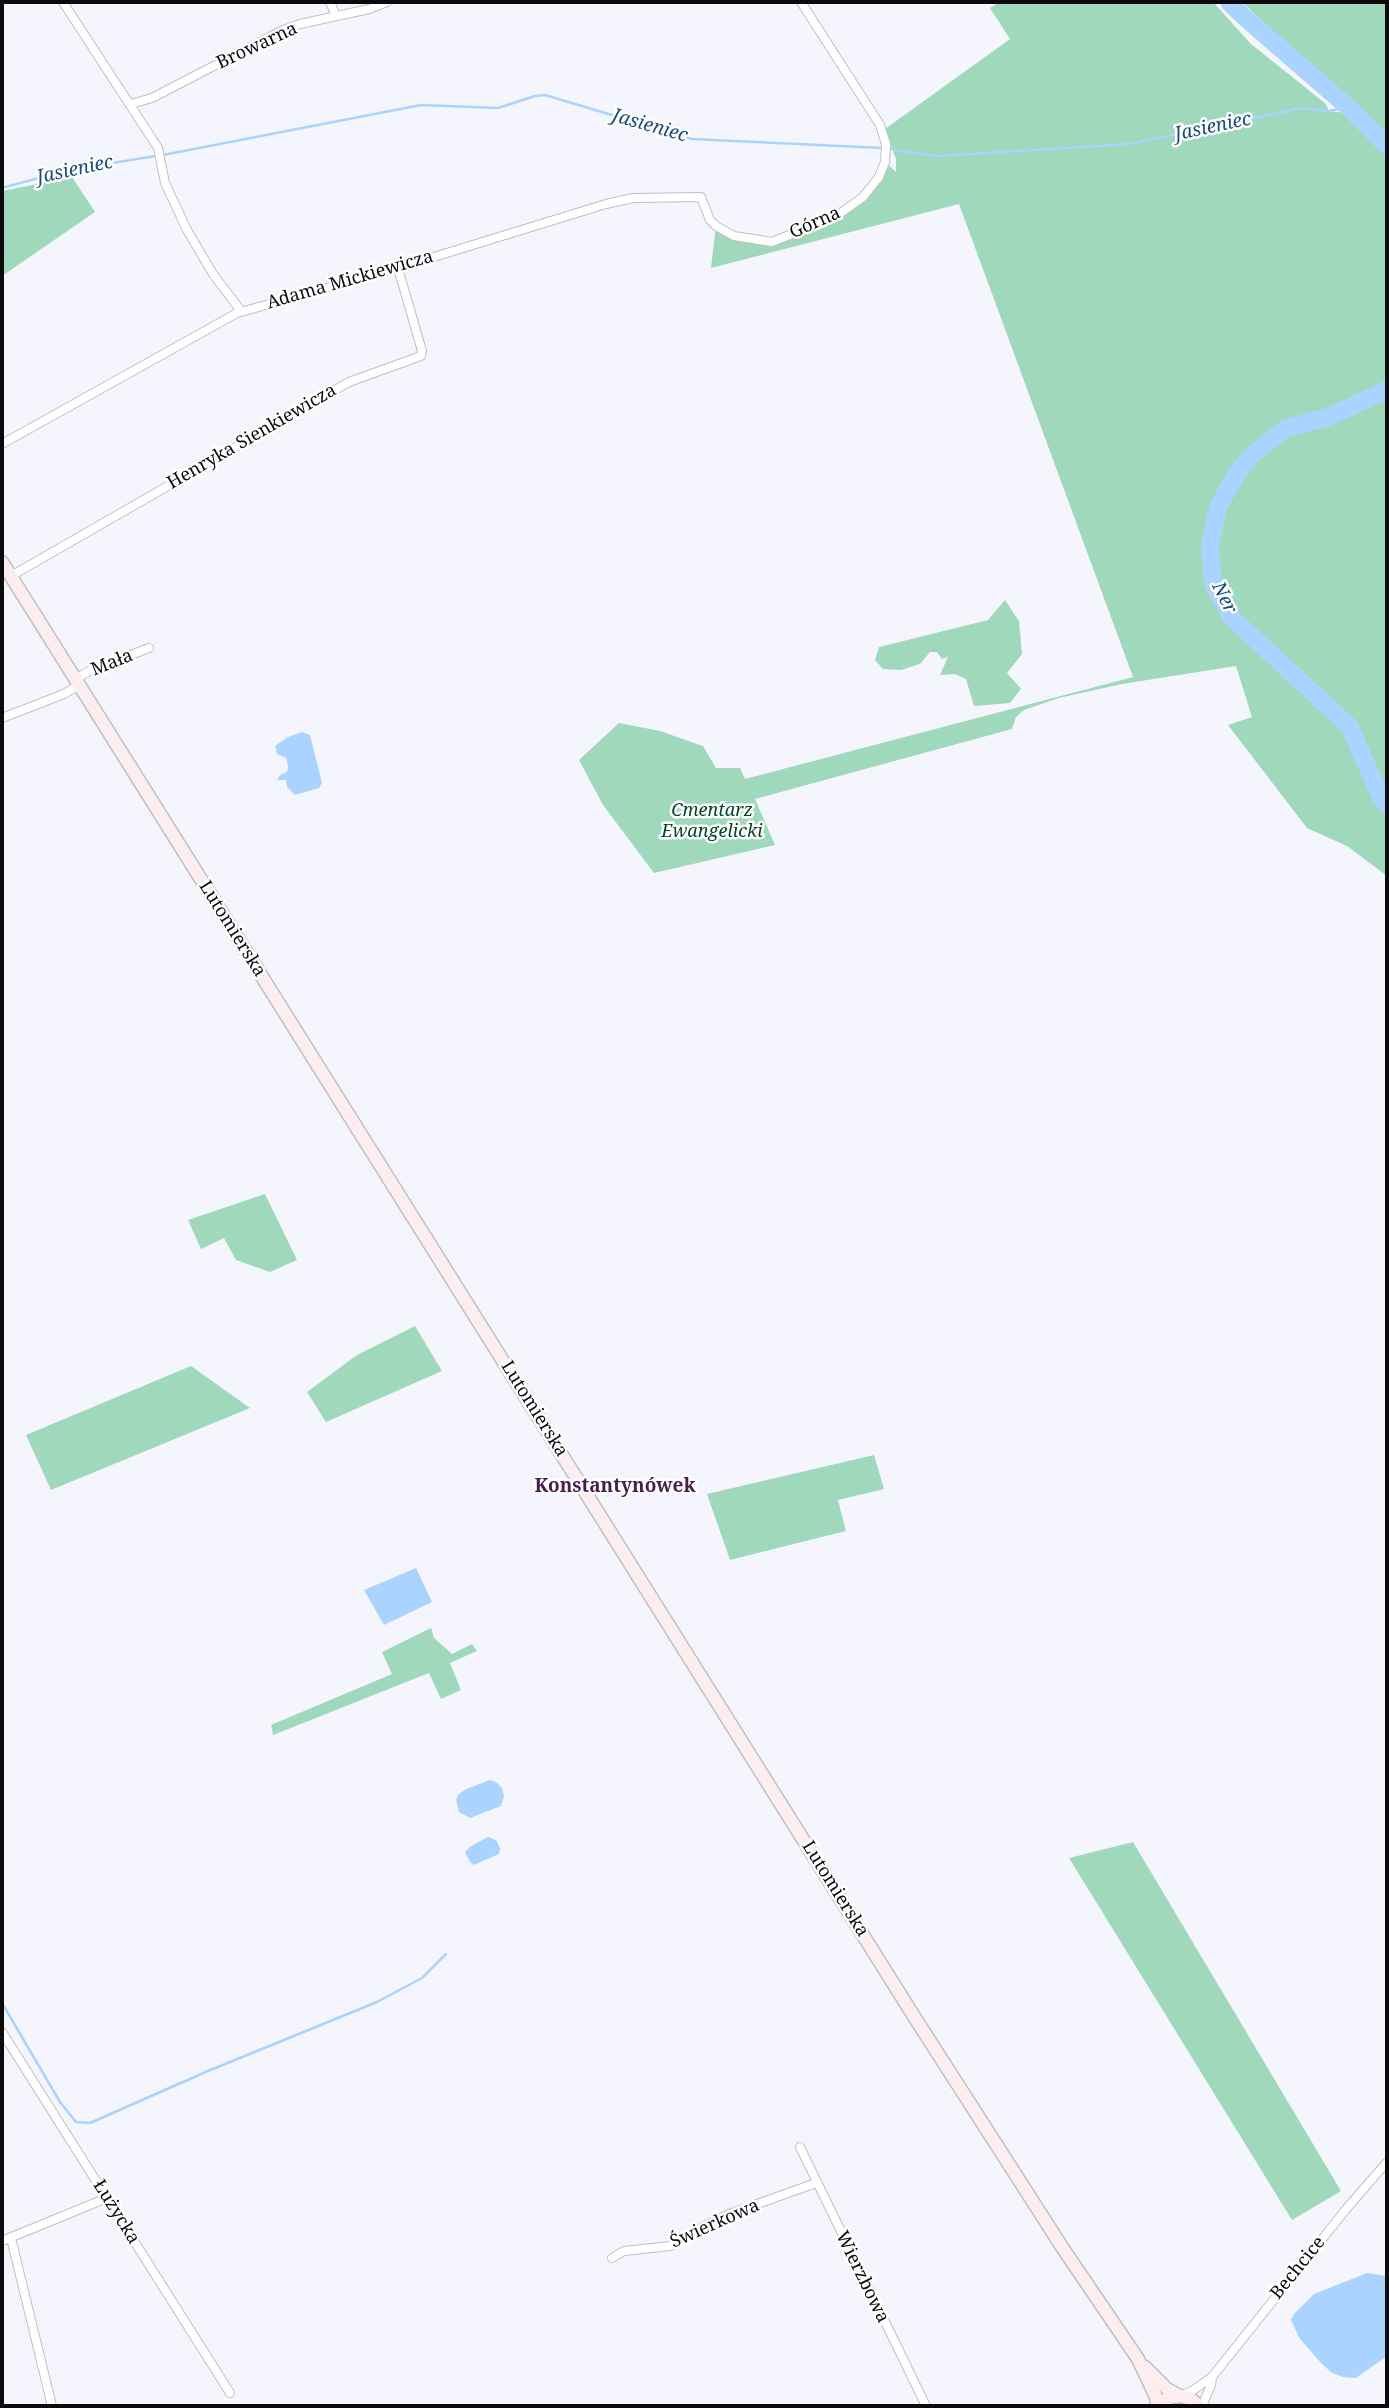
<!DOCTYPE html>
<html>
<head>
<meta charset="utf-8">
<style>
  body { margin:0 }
  #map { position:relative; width:1389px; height:2408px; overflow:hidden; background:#f5f6fd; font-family:"Noto Serif",serif }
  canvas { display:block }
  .frame { position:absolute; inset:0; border:4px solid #0b0b0d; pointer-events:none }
</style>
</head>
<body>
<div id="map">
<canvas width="1389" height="2408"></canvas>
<div class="frame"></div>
</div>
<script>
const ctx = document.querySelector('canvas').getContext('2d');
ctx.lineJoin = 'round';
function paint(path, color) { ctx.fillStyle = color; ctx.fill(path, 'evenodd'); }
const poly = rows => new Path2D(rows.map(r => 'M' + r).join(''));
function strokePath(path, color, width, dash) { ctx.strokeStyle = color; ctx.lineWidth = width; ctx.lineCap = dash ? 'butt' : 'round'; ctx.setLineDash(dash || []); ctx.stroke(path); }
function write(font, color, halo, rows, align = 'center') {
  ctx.font = font + ' "Noto Serif",serif'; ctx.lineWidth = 5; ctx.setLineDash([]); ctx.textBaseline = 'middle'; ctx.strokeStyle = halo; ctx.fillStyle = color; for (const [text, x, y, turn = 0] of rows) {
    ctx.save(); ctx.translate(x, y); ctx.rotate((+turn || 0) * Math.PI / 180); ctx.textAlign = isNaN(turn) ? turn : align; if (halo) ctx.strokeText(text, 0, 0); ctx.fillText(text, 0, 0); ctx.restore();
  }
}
paint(poly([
  [1000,2,1213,2,1251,44,1326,104,1329,111,1363,115,1242,2,1387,2,1387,876,1347,846,1307,828,1228,725,1252,717,1236,666,1122,684,1059,698,1024,710,1016,717,1012,729,755,799,775,845,654,873,603,805,579,760,619,723,660,731,703,746,716,768,740,768,745,779,1133,677,959,204,711,268,716,226,734,236,772,242,835,217,863,197,885,162,896,172,896,159,885,129,1010,39,990,8],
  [72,177,95,212,2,276,2,191],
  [1005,600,1019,621,1022,654,1007,673,1021,689,1010,703,974,706,966,679,955,674,940,675,948,657,942,659,937,652,930,652,920,664,901,670,883,669,875,660,879,647,988,620],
  [265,1194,297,1260,270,1272,236,1260,224,1238,201,1249,188,1220],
  [415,1326,442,1371,326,1422,307,1392,357,1355],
  [191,1366,250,1408,51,1490,26,1435],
  [874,1455,884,1489,838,1500,846,1531,730,1560,707,1494],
  [431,1628,434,1638,452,1654,472,1644,477,1651,450,1663,461,1690,441,1699,429,1673,273,1735,271,1725,392,1674,382,1652],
  [1133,1842,1341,2191,1292,2220,1069,1858]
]), '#9fd8ba');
paint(poly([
  [302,732,310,735,322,783,319,788,295,795,287,787,286,780,277,780,280,775,287,772,288,766,286,758,277,754,275,746,288,737],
  [416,1568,432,1602,384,1625,364,1590],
  [490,1780,497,1783,502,1788,504,1796,501,1806,470,1818,459,1812,456,1800,458,1795,466,1789],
  [488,1837,496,1840,500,1848,499,1854,474,1865,470,1862,465,1852,471,1846],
  [1367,2273,1387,2276,1387,2356,1356,2378,1343,2377,1332,2373,1321,2363,1300,2339,1291,2320,1294,2314,1314,2294]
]), '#aad3ff');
strokePath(poly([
  [163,155,421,105,498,108,535,96,545,95,692,139,882,148,937,156,1129,144,1302,108,1329,111,1348,107],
  [2,188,68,170,156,156],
  [2,2003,60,2102,76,2122,90,2123,208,2071,377,2002,422,1978,446,1954]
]), '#aad3ff', 2.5);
strokePath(poly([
  [1229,2,1242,15,1348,107,1387,146],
  [1387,390,1328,417,1286,428,1254,453,1237,473,1218,507,1210,546,1213,583,1231,617,1349,726,1380,795,1387,805]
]), '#aad3ff', 18);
const minor = poly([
  [63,2,158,148,165,183,187,230,213,274,241,311],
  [330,2,336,16],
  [131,104,152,98,281,31,300,24,369,9,387,2],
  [2,444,237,313,398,268,606,204,633,198,701,197,710,220,716,226,734,236,772,242,835,217,863,197,879,177,885,162,886,144,880,125,801,2],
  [11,576,349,382,421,356,422,351,398,268],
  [76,679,89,671,149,648],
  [2,718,64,694,79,685],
  [2,2032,230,2393],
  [800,2147,926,2406],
  [11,2238,52,2406],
  [2,2241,107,2198],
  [612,2258,624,2251,670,2246,704,2226,729,2214,816,2183],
  [1180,2396,1192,2391,1212,2377,1347,2208,1387,2162],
  [1202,2406,1211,2385,1212,2377]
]);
const secondary = poly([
  [2,562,915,2018,1062,2247,1138,2359,1156,2397,1157,2406],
  [1145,2367,1167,2389,1180,2396],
  [1159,2406,1168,2398,1180,2396,1191,2399,1199,2406]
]);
strokePath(minor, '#bfc0c6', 10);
strokePath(secondary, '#bfc0c6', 15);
strokePath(minor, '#fff', 8);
strokePath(secondary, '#fcedef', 12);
write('18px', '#0b0b0d', '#fff', [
  ["Browarna",257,46,-25],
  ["Górna",815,223,-24],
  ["Adama Mickiewicza",350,280,-16],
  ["Henryka Sienkiewicza",252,437,-30],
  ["Mała",112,663,-22],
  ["Lutomierska",232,929,58],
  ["Lutomierska",534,1409,58],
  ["Lutomierska",835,1889,58],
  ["Łużycka",116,2212,58],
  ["Świerkowa",715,2224,-24],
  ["Bechcice",1298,2268,-51],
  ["Wierzbowa",862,2277,64]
]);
write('italic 18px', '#01442b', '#fff', [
  ["Cmentarz",712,811],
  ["Ewangelicki",712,832]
]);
write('italic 19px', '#184c7e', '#fff', [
  ["Jasieniec",650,126,16],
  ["Jasieniec",1213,127,-12],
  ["Jasieniec",75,170,-12],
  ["Ner",1224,598,63]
]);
write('bold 19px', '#481d50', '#fff', [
  ["Konstantynówek",615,1487]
]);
</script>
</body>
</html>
